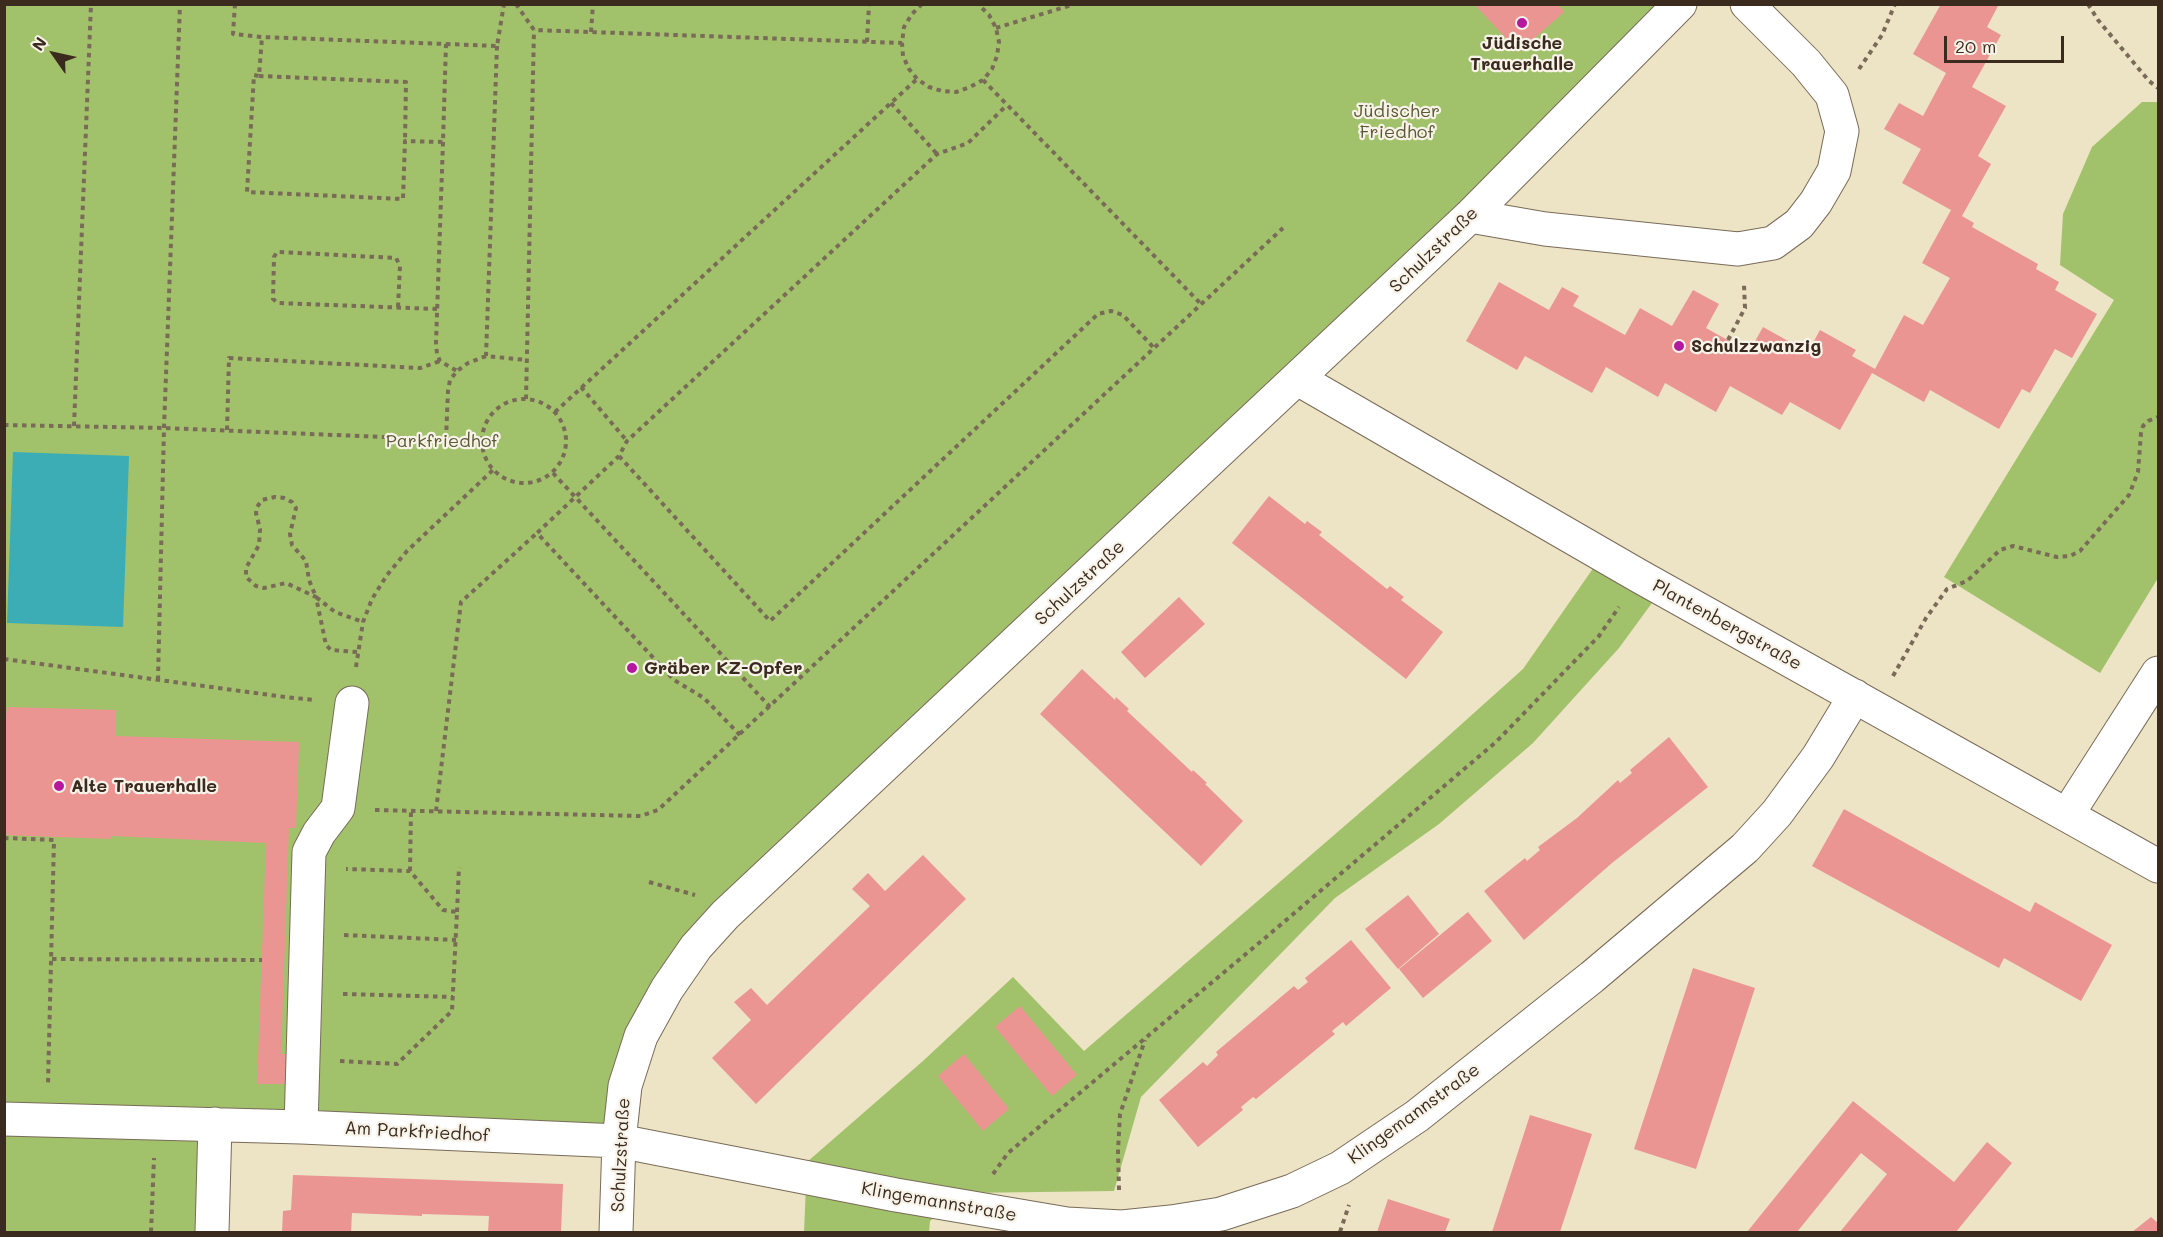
<!DOCTYPE html>
<html>
<head>
<meta charset="utf-8">
<style>
  body { margin:0 }
  #map { position:relative; width:2163px; height:1237px; overflow:hidden; background:#ede3c5; font-family:Mali,sans-serif }
  canvas { display:block }
  .frame { position:absolute; inset:0; border:6px solid #3b2a1e; pointer-events:none }
  .north { position:absolute; left:24px; top:24px; width:60px; height:60px; -webkit-text-stroke:4px #f7f3e8; paint-order:stroke; rotate:304deg; font-size:16px; font-weight:700; line-height:24px; text-align:center; color:#3b2a1e }
  .north::after { content:''; display:block; margin:auto; width:21px; height:27px; background:#3b2a1e; clip-path:polygon(50% 0,100% 100%,50% 72%,0 100%) }
  .scale { position:absolute; left:1944px; top:36px; width:120px; height:27px; box-sizing:border-box; border:3px solid #3b2a1e; border-top:0; padding-left:8px; font-size:18px; line-height:21px; white-space:nowrap; color:#3b2a1e; -webkit-text-stroke:4px #f7f3e8; paint-order:stroke }
</style>
</head>
<body>
<div id="map">
<canvas width="2163" height="1237"></canvas>
<div class="frame"></div>
<div class="north">N</div>
<div class="scale">20 m</div>
</div>
<script>
const ctx = document.querySelector('canvas').getContext('2d');
ctx.lineJoin = 'round';
function paint(path, color) { ctx.fillStyle = color; ctx.fill(path, 'evenodd'); }
const poly = rows => new Path2D(rows.map(r => 'M' + r).join(''));
function strokePath(path, color, width, dash) { ctx.strokeStyle = color; ctx.lineWidth = width; ctx.lineCap = dash ? 'butt' : 'round'; ctx.setLineDash(dash || []); ctx.stroke(path); }
function write(font, color, halo, rows, align = 'center') {
  ctx.font = font + ' Mali,sans-serif'; ctx.lineWidth = 4.5; ctx.setLineDash([]); ctx.textBaseline = 'middle'; ctx.strokeStyle = halo; ctx.fillStyle = color; for (const [text, x, y, turn = 0] of rows) {
    ctx.save(); ctx.translate(x, y); ctx.rotate((+turn || 0) * Math.PI / 180); ctx.textAlign = isNaN(turn) ? turn : align; if (halo) ctx.strokeText(text, 0, 0); ctx.fillText(text, 0, 0); ctx.restore();
  }
}
paint(poly([
  [5,5,1678,5,691,946,615,1138,5,1116],
  [2142,102,2158,102,2158,578,2100,673,1944,577,2114,300,2060,265,2063,214,2092,147],
  [1601,557,1660,592,1619,648,1533,743,1439,824,1335,898,1141,1097,1114,1191,964,1193,930,1221,929,1232,804,1232,807,1162,923,1061,1013,977,1084,1051,1436,747,1523,669],
  [5,1122,213,1126,210,1232,5,1232]
]), '#a1c26a');
paint(poly([
  [13,452,129,456,123,627,7,623]
]), '#3cadb5');
paint(poly([
  [1474,4,1558,4,1564,12,1519,52],
  [1941,4,1999,4,1987,27,2001,35,1972,87,2006,106,1978,156,1991,164,1962,216,1974,223,1972,227,2038,264,2036,269,2059,282,2055,290,2097,314,2072,358,2055,349,2030,393,2022,389,1999,429,1930,390,1924,402,1872,373,1840,430,1790,402,1782,415,1730,386,1716,412,1665,383,1658,397,1606,367,1592,393,1525,356,1517,370,1466,341,1499,282,1549,310,1562,287,1579,296,1573,306,1625,335,1640,308,1672,326,1693,290,1719,304,1706,328,1749,352,1763,327,1808,352,1820,330,1856,350,1852,356,1875,369,1904,315,1923,325,1950,278,1922,263,1951,210,1902,183,1921,149,1884,129,1899,103,1923,116,1946,73,1913,54],
  [1269,496,1305,524,1307,521,1322,532,1319,535,1387,589,1390,586,1404,597,1401,600,1443,632,1406,679,1232,543],
  [1179,597,1205,624,1145,678,1121,652],
  [1082,669,1115,700,1116,697,1129,709,1127,711,1192,772,1193,770,1207,783,1205,784,1243,821,1201,866,1040,714],
  [7,707,116,710,116,736,299,742,296,828,289,828,281,1054,287,1054,287,1084,257,1084,266,843,112,836,111,839,4,835,4,732],
  [1669,737,1708,787,1612,863,1524,940,1484,891,1525,858,1527,861,1540,850,1538,847,1577,818,1618,780,1620,783,1632,773,1630,770],
  [1844,809,2030,912,2035,902,2112,945,2081,1001,2004,958,1999,968,1812,866],
  [923,855,966,899,756,1104,712,1058,751,1020,734,1002,751,988,767,1005,870,906,852,889,868,873,885,891],
  [1408,895,1439,934,1398,969,1365,929],
  [1468,912,1492,941,1423,998,1399,969],
  [1351,940,1391,988,1346,1026,1343,1022,1332,1031,1335,1034,1256,1099,1253,1097,1241,1107,1243,1110,1198,1147,1159,1100,1203,1062,1207,1066,1218,1055,1216,1052,1294,986,1298,990,1308,982,1305,978],
  [1693,968,1755,988,1696,1169,1634,1149],
  [1020,1006,1077,1075,1052,1096,995,1027],
  [964,1054,1009,1109,983,1131,938,1076],
  [1853,1101,1954,1182,1987,1142,2012,1163,1956,1232,1840,1232,1887,1174,1861,1153,1797,1232,1747,1232],
  [1530,1115,1592,1134,1560,1232,1492,1232],
  [293,1175,563,1184,561,1232,488,1232,489,1216,422,1214,422,1216,352,1213,351,1232,282,1232,283,1211,291,1210],
  [1388,1199,1450,1219,1445,1232,1377,1232],
  [2151,1217,2158,1223,2158,1232,2132,1232]
]), '#eb9593');
const minor = poly([
  [1470,216,1545,229,1738,249,1773,243,1799,224,1816,202,1834,171,1842,131,1832,95,1806,63,1747,4],
  [1298,379,1639,576,2158,866],
  [2067,815,2158,673],
  [4,1119,301,1127,619,1141,896,1195,1067,1224,1122,1227,1171,1222,1221,1214,1292,1191,1340,1168,1417,1116,1592,977,1745,848,1777,813,1818,757,1855,696],
  [301,1127,309,852,319,833,338,808,352,703],
  [212,1232,215,1124],
  [616,1232,619,1141,625,1086,641,1036,667,989,696,947,725,915,1470,216,1680,4]
]);
strokePath(minor, '#796b58', 35);
strokePath(poly([
  [235,4,233,34,262,37,446,44,443,142,405,141,403,199,247,192,254,75,259,76,262,37],
  [516,4,534,30,902,43],
  [922,4,912,14,904,27,902,43,903,56,909,69,917,79,929,87,942,91,956,92,970,87,983,80,992,69,997,56,999,42,996,28,989,15,978,4],
  [2088,4,2098,20,2149,81,2158,88],
  [996,28,1075,4],
  [591,32,593,4],
  [867,42,869,4],
  [446,44,497,46,504,4],
  [497,46,486,356,526,360],
  [1859,69,1882,35,1895,4],
  [259,76,406,82,405,141],
  [983,80,1201,304],
  [891,103,937,154],
  [443,142,436,343,437,354,440,361,457,371],
  [398,307,400,266,396,258,280,252,277,252,274,257,273,299,278,303,437,309],
  [1728,340,1745,308,1744,285],
  [581,387,627,441],
  [526,399,534,30],
  '482 441a42 42 0 1 1 84 0a42 42 0 1 1-84 0Z',
  [555,412,917,79],
  [4,425,164,428,482,441],
  [74,426,91,4],
  [227,430,229,358,420,368,440,361],
  [446,439,448,391,450,380,457,371,468,363,486,356],
  [619,456,770,621,1098,314,1111,311,1123,315,1154,348],
  [553,473,770,707],
  [357,652,331,650,326,645,316,597,286,583,264,588,256,586,246,577,246,568,259,545,260,529,256,513,257,507,262,500,275,497,284,498,292,502,296,508,290,534,292,545,306,561,309,580,316,597,335,612,363,622],
  [4,659,285,697,314,700],
  [356,667,363,622,372,599,387,575,407,551,493,470],
  [1893,676,1926,618,1947,589,1967,581,2000,550,2013,546,2057,557,2070,556,2080,551,2129,495,2138,472,2141,433,2143,426,2148,421,2158,417],
  [158,680,164,428,180,4],
  [740,735,704,698,674,680,537,533,619,456,627,441,937,154,968,143,1007,105],
  [375,810,641,816,658,810,1283,228],
  [436,811,461,602,537,533],
  [4,838,54,840,48,1084],
  [410,871,411,810],
  [649,882,695,895],
  [457,912,459,867],
  [344,935,456,940],
  [52,959,262,960],
  [343,994,453,997],
  [340,1061,397,1064,452,1011,457,912,443,910,410,871,346,869],
  [993,1174,1008,1153,1265,938,1496,742,1599,636,1619,607],
  [1119,1190,1118,1151,1120,1114,1145,1040],
  [151,1232,154,1158],
  [1340,1232,1349,1205]
]), '#796b58', 4, [4.5, 4.5]);
strokePath(minor, '#fff', 33);
for (const [x, y, r, color] of [
  [1522,23,6,"#b5179e"],
  [1679,346,6,"#b5179e"],
  [632,668,6,"#b5179e"],
  [59,786,6,"#b5179e"]
]) { const dot = new Path2D(); dot.arc(x, y, r, 0, 2 * Math.PI); ctx.fillStyle = color; ctx.fill(dot); strokePath(dot, '#f7f3e8', 2); }
write('bold 18px', '#3b2a1e', '#f7f3e8', [
  ["Jüdische",1522,43,"center"],
  ["Trauerhalle",1522,64,"center"],
  ["Schulzzwanzig",1691,346],
  ["Gräber KZ-Opfer",644,668],
  ["Alte Trauerhalle",71,786]
], 'left');
write('18px', '#5a5835', '#f7f3e8', [
  ["Jüdischer",1397,111],
  ["Friedhof",1397,132],
  ["Parkfriedhof",442,441]
]);
write('18px', '#3b2a1e', '#f7f3e8', [
  ["Schulzstraße",1434,250,-44],
  ["Schulzstraße",1080,583,-43],
  ["Plantenbergstraße",1727,625,29],
  ["Klingemannstraße",1414,1114,-36],
  ["Am Parkfriedhof",417,1132,3],
  ["Schulzstraße",621,1155,-87],
  ["Klingemannstraße",939,1202,10]
]);
</script>
</body>
</html>
